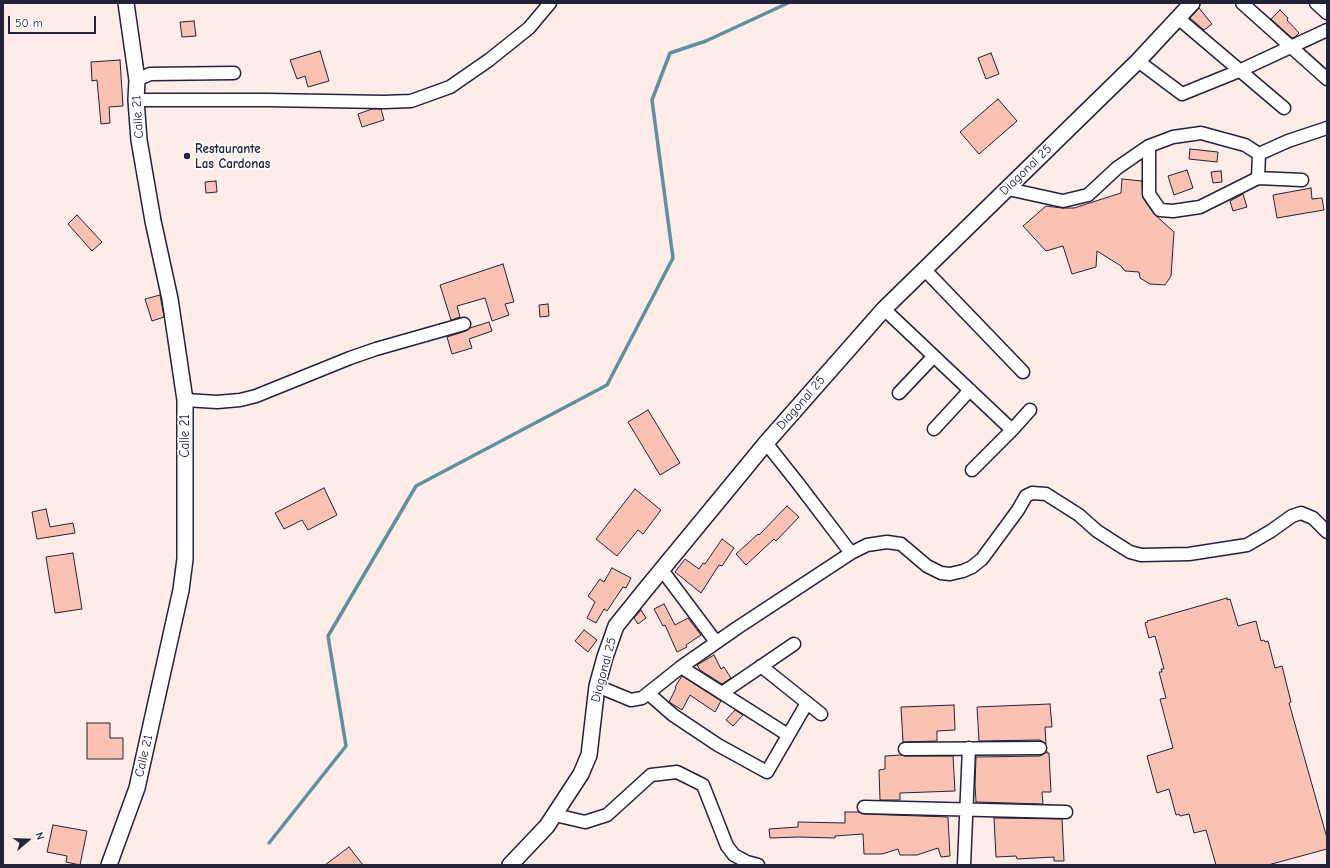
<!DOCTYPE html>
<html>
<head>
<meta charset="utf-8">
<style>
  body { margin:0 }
  #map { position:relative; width:1330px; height:868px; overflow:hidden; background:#feece8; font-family:"Comic Neue",sans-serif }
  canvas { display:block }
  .frame { position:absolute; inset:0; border:4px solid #22223b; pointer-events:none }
  .north { position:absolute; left:8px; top:820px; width:40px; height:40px; -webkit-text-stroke:3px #fff; paint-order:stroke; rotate:71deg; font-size:11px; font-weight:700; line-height:16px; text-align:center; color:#22223b }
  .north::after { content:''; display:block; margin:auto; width:14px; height:18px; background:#22223b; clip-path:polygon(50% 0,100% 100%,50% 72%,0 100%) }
  .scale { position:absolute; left:8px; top:16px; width:88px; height:18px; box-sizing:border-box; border:2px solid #22223b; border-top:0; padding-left:5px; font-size:12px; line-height:14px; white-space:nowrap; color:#22223b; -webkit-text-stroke:3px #fff; paint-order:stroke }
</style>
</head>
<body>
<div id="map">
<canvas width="1330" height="868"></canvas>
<div class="frame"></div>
<div class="north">N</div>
<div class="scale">50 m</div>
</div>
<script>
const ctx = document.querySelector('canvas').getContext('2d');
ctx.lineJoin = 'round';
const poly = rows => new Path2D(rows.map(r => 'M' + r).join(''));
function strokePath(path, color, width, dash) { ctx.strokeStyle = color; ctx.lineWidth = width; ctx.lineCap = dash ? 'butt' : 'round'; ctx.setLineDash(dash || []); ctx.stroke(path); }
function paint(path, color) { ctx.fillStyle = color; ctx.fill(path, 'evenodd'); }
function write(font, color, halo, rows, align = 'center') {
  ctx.font = font + ' "Comic Neue",sans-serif'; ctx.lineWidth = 3.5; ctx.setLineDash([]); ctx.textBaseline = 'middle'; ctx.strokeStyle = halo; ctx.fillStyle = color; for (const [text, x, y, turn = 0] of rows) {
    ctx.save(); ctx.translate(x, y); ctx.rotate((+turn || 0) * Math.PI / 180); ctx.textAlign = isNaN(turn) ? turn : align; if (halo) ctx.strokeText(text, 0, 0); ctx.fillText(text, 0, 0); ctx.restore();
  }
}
strokePath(poly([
  [269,843,346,746,328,636,416,486,607,385,673,258,652,100,670,53,706,41,788,3]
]), '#608fa3', 3.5);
const building = poly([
  [1199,8,1212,24,1204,30,1190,18,1199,8],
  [1280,10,1288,18,1287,20,1299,33,1295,37,1292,38,1271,19,1280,10],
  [194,21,196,36,182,37,180,22,194,21],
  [320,51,329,81,308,87,305,76,297,79,290,60,320,51],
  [991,53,999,74,986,79,978,58,991,53],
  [120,60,123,106,109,107,110,123,101,124,97,80,92,81,91,62,120,60],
  [998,99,1017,121,979,154,960,132,998,99],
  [372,109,381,109,384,120,362,127,358,114,372,109],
  [1190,149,1218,152,1217,162,1189,159,1190,149],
  [1187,170,1193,188,1174,195,1168,176,1187,170],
  [1221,171,1222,182,1213,183,1211,172,1221,171],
  [1122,179,1142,181,1143,198,1154,214,1174,232,1171,276,1165,285,1150,284,1140,278,1139,272,1125,271,1121,266,1097,251,1096,267,1072,274,1063,246,1046,251,1023,226,1046,206,1062,208,1074,208,1121,193,1122,179],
  [216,181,217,192,206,193,205,182,216,181],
  [1311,188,1312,199,1322,198,1324,210,1277,218,1273,195,1311,188],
  [1243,194,1247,207,1233,211,1230,201,1243,194],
  [77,215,102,242,92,251,68,224,77,215],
  [503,264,514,302,505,304,509,315,492,321,485,298,457,306,460,317,451,320,440,285,503,264],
  [160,295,164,317,152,321,145,299,160,295],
  [548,304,549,316,540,317,539,305,548,304],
  [489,322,492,331,469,339,472,348,452,354,447,337,466,331,470,328,489,322],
  [648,410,680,463,660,475,628,422,648,410],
  [324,488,337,515,308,530,302,520,284,529,275,513,324,488],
  [635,489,661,510,643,534,638,530,617,556,596,539,635,489],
  [787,506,799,517,776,541,774,539,746,565,736,554,758,534,759,535,787,506],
  [46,509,50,527,73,523,75,533,37,539,32,512,46,509],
  [722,539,734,548,722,566,719,565,701,593,675,572,685,559,699,569,703,563,705,564,722,539],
  [73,553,82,609,55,613,46,557,73,553],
  [612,568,631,578,626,588,623,587,607,611,604,609,596,623,587,618,595,602,588,596,600,579,604,582,612,568],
  [1227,598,1227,600,1230,599,1238,626,1256,621,1261,641,1264,640,1265,642,1268,641,1275,668,1282,666,1291,702,1289,703,1327,838,1327,849,1268,865,1216,865,1206,830,1194,833,1189,814,1180,816,1179,814,1176,815,1169,789,1157,793,1147,756,1173,748,1160,699,1166,698,1159,672,1162,672,1161,669,1164,669,1155,636,1149,638,1145,623,1148,622,1147,621,1227,598],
  [664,604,675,625,688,618,701,635,686,645,687,647,677,652,665,625,663,626,654,609,664,604],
  [641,610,646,618,638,624,634,618,641,610],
  [584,630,597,640,588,652,575,641,584,630],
  [714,655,721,669,724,667,731,678,722,684,700,670,697,665,714,655],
  [682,676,721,701,715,712,690,695,682,710,669,702,676,688,675,687,682,676],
  [1050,704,1052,727,1045,727,1046,744,1040,740,979,741,977,707,1050,704],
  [954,705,955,730,937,731,937,741,903,742,901,707,954,705],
  [735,710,743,715,733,726,726,720,735,710],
  [87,723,110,723,110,738,123,738,123,759,87,759,87,723],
  [1047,752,1047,753,1049,753,1051,792,1042,792,1043,804,976,802,975,785,976,757,1040,756,1044,754,1047,752],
  [901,755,905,756,953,756,955,791,900,793,900,800,880,800,879,770,885,769,885,756,901,755],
  [845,812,858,812,864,814,948,817,950,856,941,857,938,848,917,855,900,855,898,849,882,854,864,854,863,834,835,836,835,838,798,837,770,838,769,829,798,827,798,822,845,823,845,812],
  [994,818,1062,819,1064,861,1054,861,1054,857,1017,859,1016,856,996,857,994,818],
  [53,825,87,831,80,865,66,862,67,856,47,852,53,825],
  [349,847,363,865,325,865,349,847]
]);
paint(building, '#fbc1b2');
strokePath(building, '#22223b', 1);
const minor = poly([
  [1242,3,1327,79],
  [1316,3,1327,13],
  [1178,18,1284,108],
  [1138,61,1182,94,1239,71,1327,30],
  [137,80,150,74,234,73],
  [136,100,267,100,384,102,411,101,450,87,489,60,529,28,550,3],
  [1149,146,1149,194,1160,210,1173,211,1200,207,1258,178,1302,180],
  [1258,178,1259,154],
  [1008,189,1063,201,1088,195,1117,168,1149,146,1173,137,1201,133,1245,145,1259,154,1288,141,1327,128],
  [924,269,1023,372],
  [884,309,1012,430,972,470],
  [899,393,934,356],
  [185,400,217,402,240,400,256,396,350,358,376,349,464,324],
  [934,429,970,390],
  [1012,430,1030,410],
  [766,443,797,482,851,553],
  [662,570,716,642],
  [761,666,821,714],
  [681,667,788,735],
  [597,686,631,700,642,698,681,667,737,628,851,553,867,545,887,542,901,544,927,566,941,573,950,574,963,571,972,567,982,559,1018,510,1026,496,1032,493,1046,494,1079,515,1097,531,1114,542,1130,552,1141,555,1189,554,1247,545,1271,531,1292,516,1301,513,1313,518,1327,532],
  [722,693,794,644],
  [649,694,673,715,718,745,767,772,807,703],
  [905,749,1040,748],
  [864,807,1066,812],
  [555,815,585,822,607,815,651,775,677,772,703,785,727,846,734,855,747,862,758,865],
  [964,865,969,748]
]);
const tertiary = poly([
  [109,865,137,788,181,590,185,559,185,400,170,299,153,221,139,140,136,100,137,80,126,3],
  [510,865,547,826,581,774,589,755,597,686,605,657,616,626,645,590,766,443,884,309,1138,61,1192,3]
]);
strokePath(minor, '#22223b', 15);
strokePath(tertiary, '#22223b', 18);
strokePath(minor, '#fff', 12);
strokePath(tertiary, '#fff', 15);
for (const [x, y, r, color] of [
  [187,156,4,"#22223b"]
]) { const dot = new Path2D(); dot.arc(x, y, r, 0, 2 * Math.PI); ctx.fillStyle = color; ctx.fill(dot); strokePath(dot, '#fff', 1.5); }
write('13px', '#22223b', '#fff', [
  ["Calle 21",138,117,-94],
  ["Diagonal 25",1026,170,-44],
  ["Diagonal 25",801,403,-49],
  ["Calle 21",185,436,-90],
  ["Diagonal 25",604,670,-75],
  ["Calle 21",144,756,-77]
]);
write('bold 13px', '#22223b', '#fff', [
  ["Restaurante",195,149],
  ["Las Cardonas",195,164]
], 'left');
</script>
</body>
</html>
